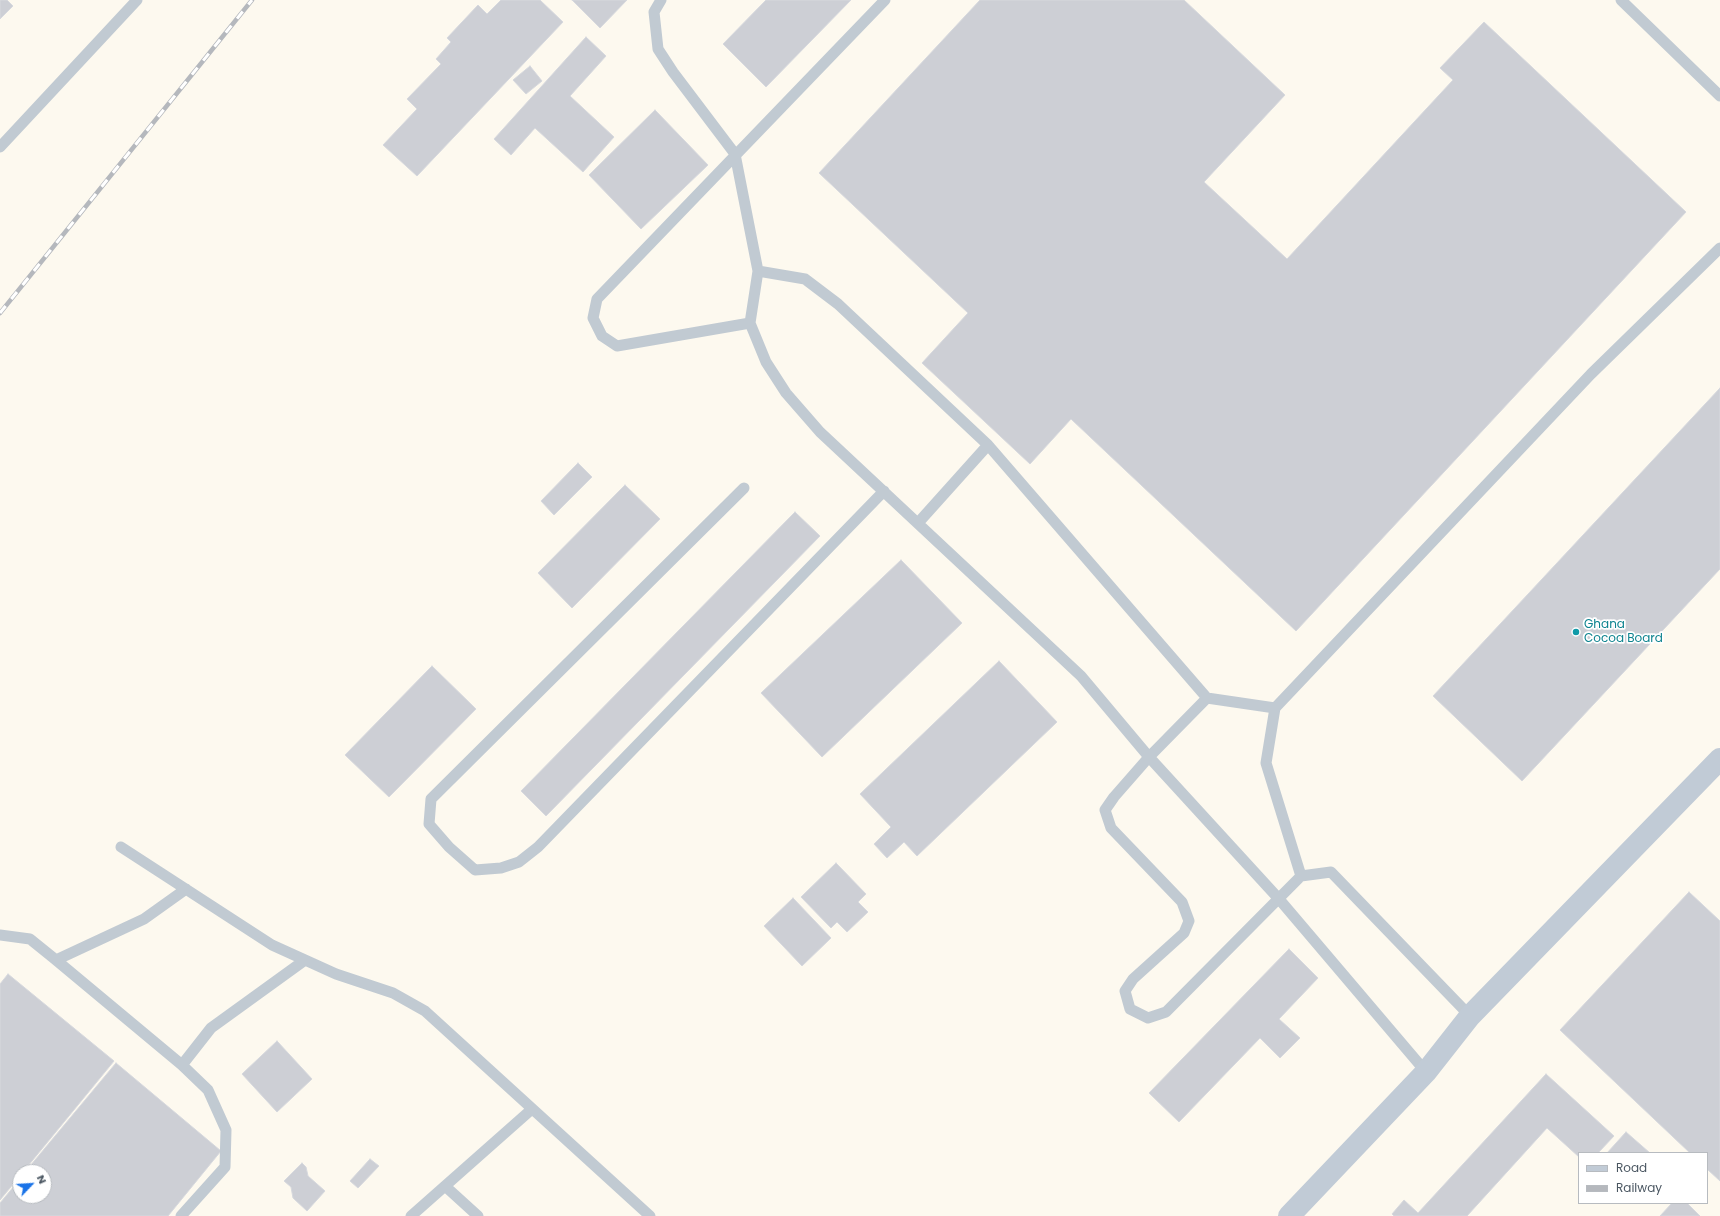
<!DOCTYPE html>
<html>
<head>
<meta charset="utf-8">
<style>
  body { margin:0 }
  #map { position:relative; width:1720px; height:1216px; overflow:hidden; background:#f5f3f3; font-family:Poppins,sans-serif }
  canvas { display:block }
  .legend { position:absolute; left:1578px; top:1152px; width:130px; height:52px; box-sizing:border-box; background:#fff; border:1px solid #b7bbc0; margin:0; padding:5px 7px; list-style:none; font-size:12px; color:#4a5661 }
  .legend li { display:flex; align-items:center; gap:8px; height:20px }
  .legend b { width:20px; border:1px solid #b7bbc0 }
  .north { position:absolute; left:12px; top:1164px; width:40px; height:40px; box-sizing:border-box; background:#fff; border:1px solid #b7bbc0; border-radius:50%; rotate:65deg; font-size:11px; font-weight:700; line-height:16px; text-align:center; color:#4a5661 }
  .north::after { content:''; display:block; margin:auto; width:14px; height:18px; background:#1a73e8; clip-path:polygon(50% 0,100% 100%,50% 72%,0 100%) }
</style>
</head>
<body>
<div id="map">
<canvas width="1720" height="1216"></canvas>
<ul class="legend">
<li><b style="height:5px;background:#c1cbd6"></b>Road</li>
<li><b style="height:5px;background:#b5b8bd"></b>Railway</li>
</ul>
<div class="north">N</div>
</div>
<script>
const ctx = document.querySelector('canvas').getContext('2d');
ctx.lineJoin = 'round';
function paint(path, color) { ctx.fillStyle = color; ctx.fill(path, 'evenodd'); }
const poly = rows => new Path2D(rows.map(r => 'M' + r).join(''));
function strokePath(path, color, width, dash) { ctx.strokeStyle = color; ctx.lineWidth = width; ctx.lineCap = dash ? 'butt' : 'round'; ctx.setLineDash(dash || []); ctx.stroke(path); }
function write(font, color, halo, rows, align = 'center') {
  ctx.font = font + ' Poppins,sans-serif'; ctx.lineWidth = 3.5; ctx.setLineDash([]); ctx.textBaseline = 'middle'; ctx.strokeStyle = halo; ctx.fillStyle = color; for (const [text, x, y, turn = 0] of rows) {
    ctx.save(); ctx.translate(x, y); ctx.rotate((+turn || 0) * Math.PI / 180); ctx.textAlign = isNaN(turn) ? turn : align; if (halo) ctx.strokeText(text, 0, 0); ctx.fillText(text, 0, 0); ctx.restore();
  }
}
paint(poly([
  [0,0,1720,0,1720,1216,0,1216],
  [1579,1153,1707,1153,1707,1203,1579,1203],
  [20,1172,44,1172,44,1196,20,1196]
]), '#fdf9ef');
const building = poly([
  [0,0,7,0,13,6,0,19,0,0],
  [501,0,540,0,563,22,417,176,383,145,417,109,407,99,441,64,436,59,451,42,447,38,478,5,487,14,501,0],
  [572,0,627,0,600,28,572,0],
  [766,0,851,0,766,87,723,44,766,0],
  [980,0,1184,0,1285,95,1204,182,1287,259,1453,80,1440,68,1484,22,1686,212,1296,631,1071,419,1030,464,922,363,968,313,819,173,980,0],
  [586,37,606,56,570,96,614,137,583,172,535,128,511,155,494,139,586,37],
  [530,66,542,81,526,94,513,80,530,66],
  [655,110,708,165,641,229,589,175,655,110],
  [1720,388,1720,569,1522,781,1433,696,1720,388],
  [578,463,592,477,554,515,541,501,578,463],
  [625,485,660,519,572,608,538,573,625,485],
  [795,512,820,536,546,816,521,791,795,512],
  [901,560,962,623,822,757,761,693,901,560],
  [999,661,1057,722,917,856,904,842,887,858,874,844,891,827,860,794,999,661],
  [432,666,476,709,389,797,345,755,432,666],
  [836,863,866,894,858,902,868,912,847,932,837,922,831,928,801,897,836,863],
  [1689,892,1720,921,1720,1181,1707,1169,1707,1153,1690,1153,1560,1030,1689,892],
  [793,898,831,938,802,966,764,926,793,898],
  [1289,949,1318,978,1279,1019,1300,1038,1280,1058,1260,1038,1179,1122,1149,1093,1289,949],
  [8,974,114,1061,23,1172,20,1172,20,1176,0,1200,0,984,8,974],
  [277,1041,312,1079,277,1112,242,1074,277,1041],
  [116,1063,221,1151,168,1216,0,1216,0,1203,20,1179,20,1196,44,1196,44,1172,25,1172,116,1063],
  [1546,1074,1614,1136,1598,1153,1579,1153,1579,1157,1547,1128,1467,1216,1394,1216,1392,1214,1404,1200,1418,1213,1546,1074],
  [1626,1132,1650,1153,1607,1153,1626,1132],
  [370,1159,379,1166,358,1188,350,1181,370,1159],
  [302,1163,306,1167,308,1176,325,1191,307,1211,293,1198,291,1187,284,1181,302,1163],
  [1672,1203,1687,1203,1700,1216,1660,1216,1672,1203]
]);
paint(building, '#cdcfd5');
strokePath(building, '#d7d9de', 1);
strokePath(poly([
  [661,0,654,12,658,49,673,72,735,154,758,271,750,323,766,362,786,393,820,432,1081,676,1149,757,1279,899,1426,1072],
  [1621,0,1720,96],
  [0,147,137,0],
  [758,271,805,279,838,304,988,445,1207,698,1275,708,1266,763,1301,876,1331,872,1470,1016],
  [750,323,617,346,602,336,593,318,597,299,885,0],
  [744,488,431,799,429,824,449,847,475,870,501,868,519,862,538,847,884,491],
  [918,523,988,445],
  [1207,698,1149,757,1114,797,1105,810,1111,828,1182,902,1189,921,1184,933,1133,979,1125,991,1130,1009,1148,1018,1166,1012,1301,876],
  [1275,708,1591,374,1720,248],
  [121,847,272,945,336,974,393,993,425,1011,650,1216],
  [0,935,30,939,56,960,144,919,186,889],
  [56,960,182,1065],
  [445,1186,478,1216],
  [181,1216,225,1167,226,1130,208,1090,182,1065,211,1028,305,960],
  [411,1216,532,1109]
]), '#c1cad2', 11);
strokePath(poly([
  [1289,1216,1426,1072,1470,1016,1720,759]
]), '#c1cbd6', 22);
const rail = poly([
  [0,313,252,0]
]);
strokePath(rail, '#b5b8bd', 4.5);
strokePath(rail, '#fff', 3, [9]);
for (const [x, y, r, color] of [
  [1576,632,4,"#0f9aa8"]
]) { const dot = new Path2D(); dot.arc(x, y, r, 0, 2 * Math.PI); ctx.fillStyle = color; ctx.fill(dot); strokePath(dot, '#fff', 1.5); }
write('12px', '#0d838f', '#fff', [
  ["Ghana",1584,625],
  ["Cocoa Board",1584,639]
], 'left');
</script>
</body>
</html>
